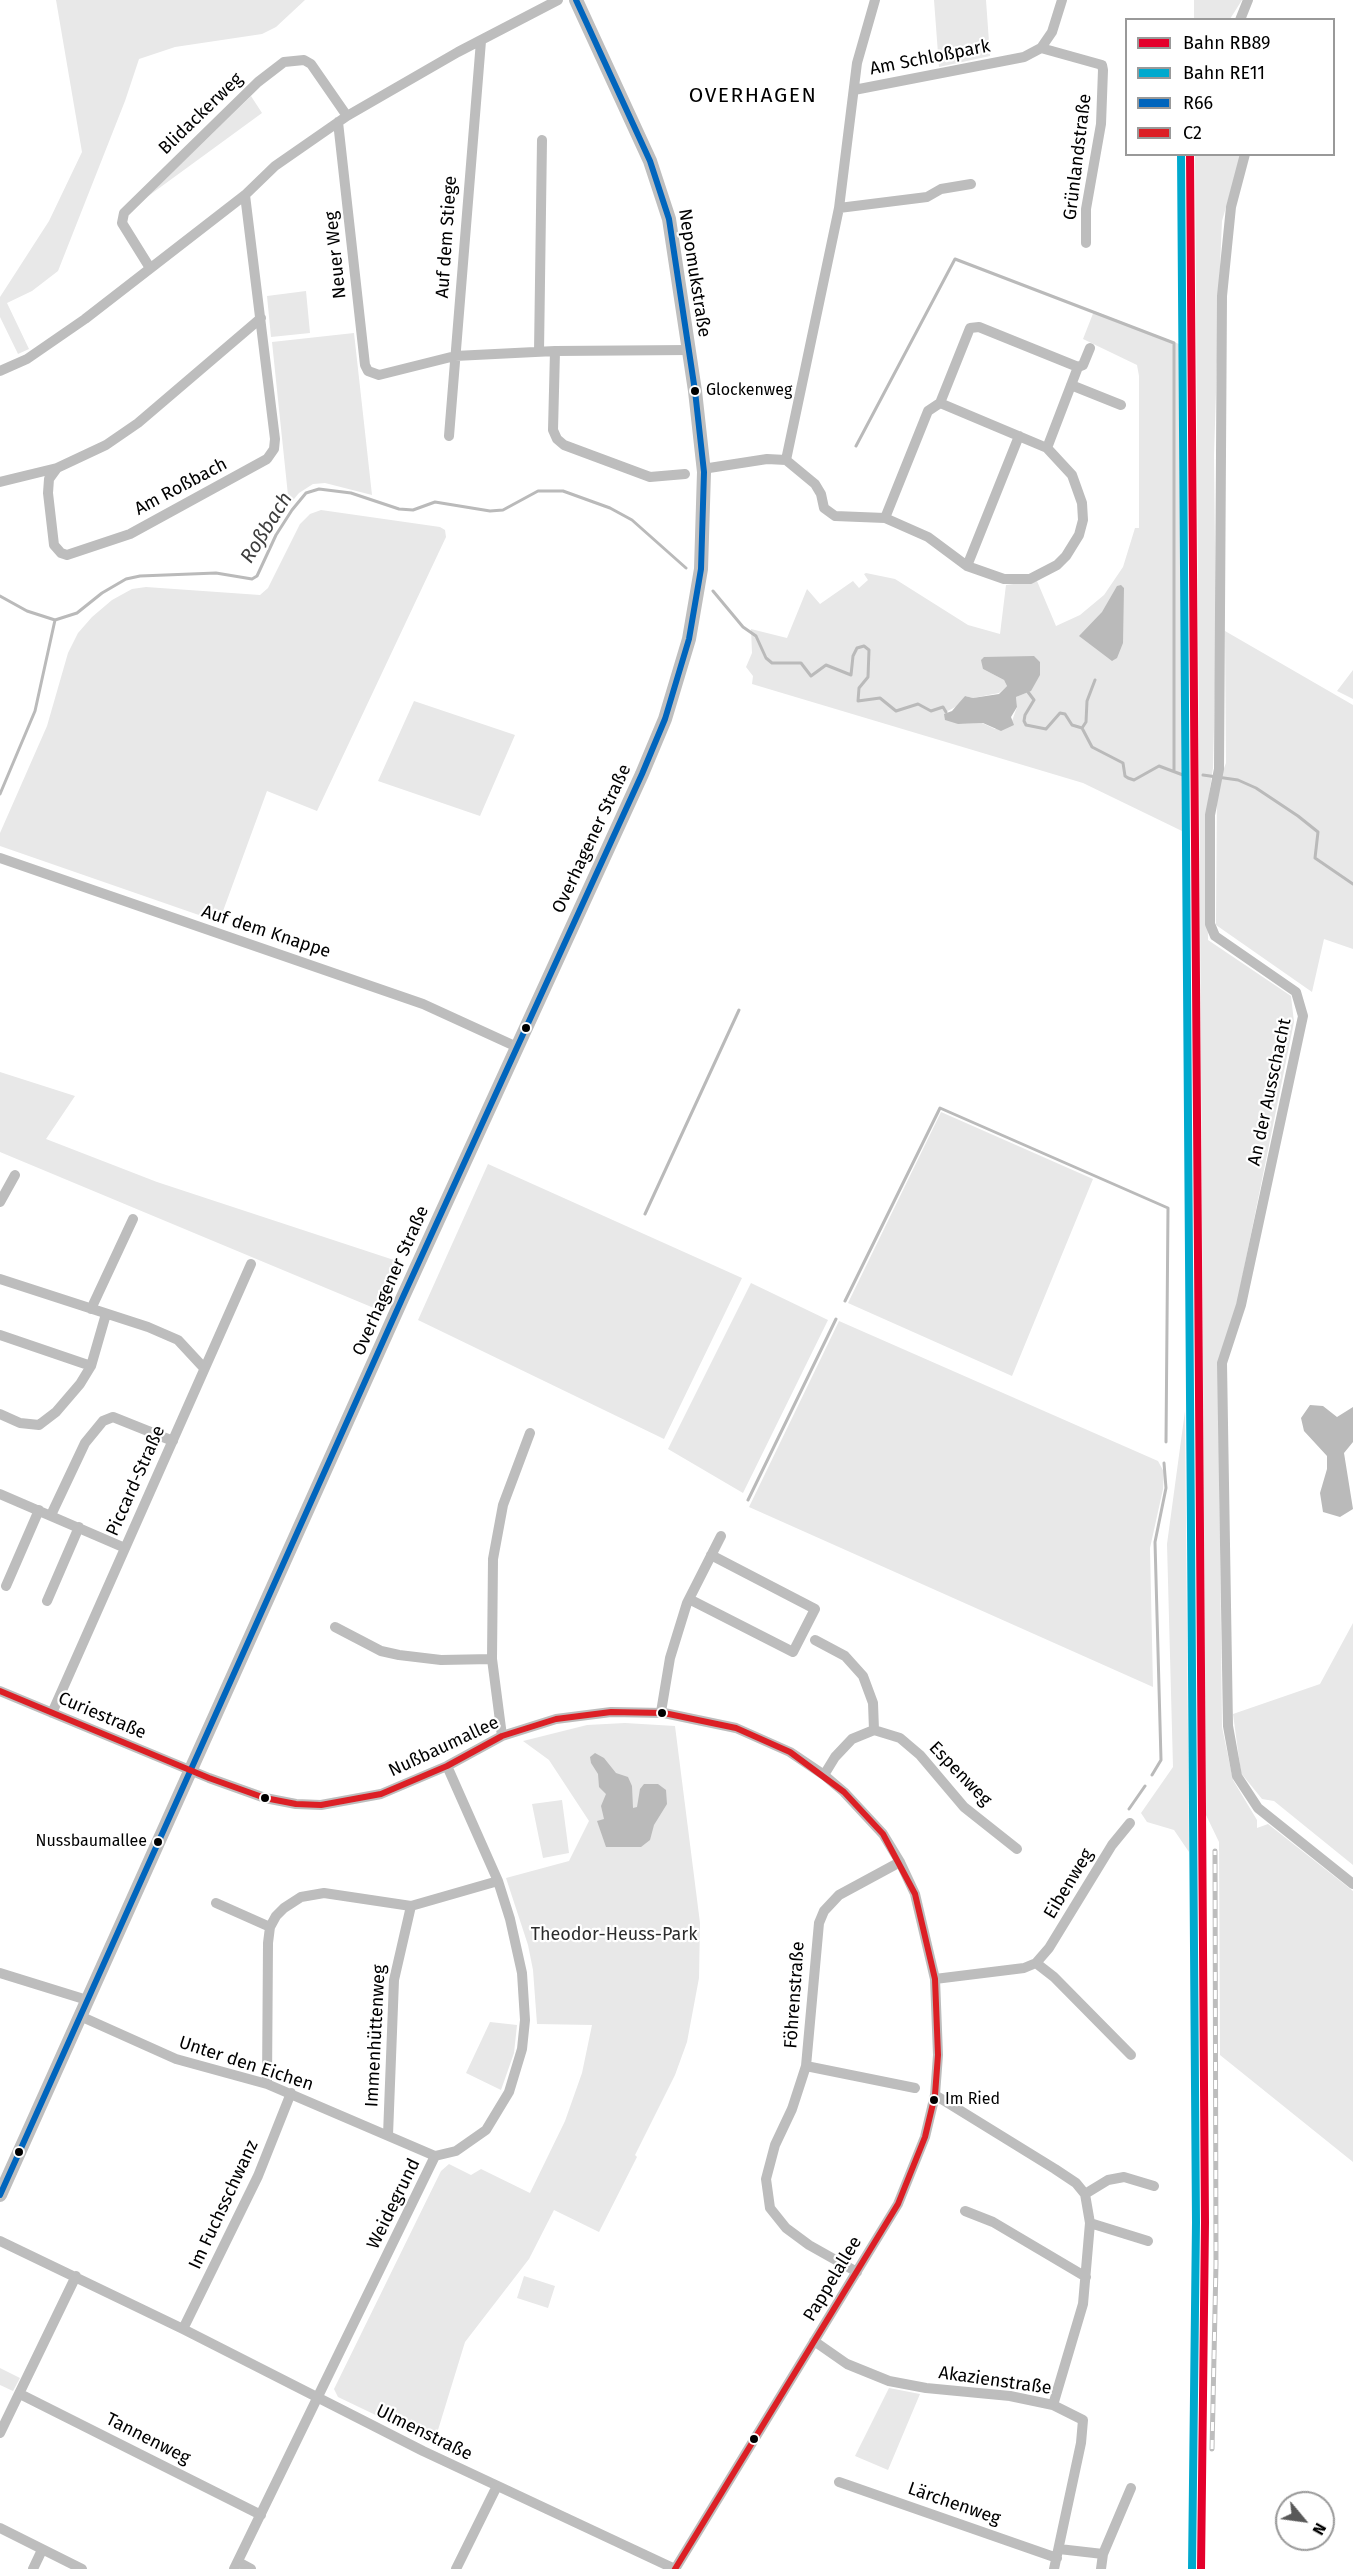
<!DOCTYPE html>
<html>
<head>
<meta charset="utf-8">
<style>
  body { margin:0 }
  #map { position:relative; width:1353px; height:2569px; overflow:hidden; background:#fff; font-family:"Fira Sans",sans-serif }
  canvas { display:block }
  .legend { position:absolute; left:1125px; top:18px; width:210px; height:138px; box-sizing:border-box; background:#fff; border:2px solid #999; margin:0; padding:8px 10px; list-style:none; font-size:18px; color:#000 }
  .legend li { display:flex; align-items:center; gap:12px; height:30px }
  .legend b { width:30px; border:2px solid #999 }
  .north { position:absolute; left:1275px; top:2491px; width:60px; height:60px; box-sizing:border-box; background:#fff; border:2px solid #999; border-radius:50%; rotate:119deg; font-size:16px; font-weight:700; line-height:24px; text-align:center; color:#000 }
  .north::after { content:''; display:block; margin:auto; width:21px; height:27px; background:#595959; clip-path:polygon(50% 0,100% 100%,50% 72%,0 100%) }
</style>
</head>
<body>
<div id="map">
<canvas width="1353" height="2569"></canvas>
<ul class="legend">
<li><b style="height:8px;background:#e4002b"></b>Bahn RB89</li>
<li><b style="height:8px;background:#00a9ce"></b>Bahn RE11</li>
<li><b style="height:8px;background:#0065bd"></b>R66</li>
<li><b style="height:8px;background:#dc1f25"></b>C2</li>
</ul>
<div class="north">N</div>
</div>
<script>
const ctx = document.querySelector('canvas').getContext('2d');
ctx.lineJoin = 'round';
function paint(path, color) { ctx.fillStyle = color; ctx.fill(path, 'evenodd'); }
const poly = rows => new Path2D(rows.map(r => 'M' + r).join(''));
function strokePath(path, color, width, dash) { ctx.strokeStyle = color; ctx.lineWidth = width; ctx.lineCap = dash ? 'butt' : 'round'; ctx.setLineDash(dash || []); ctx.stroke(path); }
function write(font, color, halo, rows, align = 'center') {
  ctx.font = font + ' "Fira Sans",sans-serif'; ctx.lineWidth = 4.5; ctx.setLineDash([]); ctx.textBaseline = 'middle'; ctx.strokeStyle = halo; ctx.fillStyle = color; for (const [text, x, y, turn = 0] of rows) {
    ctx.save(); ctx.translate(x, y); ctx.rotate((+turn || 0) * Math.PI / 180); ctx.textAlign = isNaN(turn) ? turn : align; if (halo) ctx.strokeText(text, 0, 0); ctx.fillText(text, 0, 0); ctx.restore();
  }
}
paint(poly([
  [56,0,305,0,276,27,262,34,175,47,139,59,125,101,58,271,32,291,7,303,29,349,18,354,0,317,0,297,49,221,82,152],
  [934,0,986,0,990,56,939,67],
  [1194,0,1242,0,1230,19,1194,20],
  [251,96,262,113,147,197],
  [1195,155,1241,155,1222,221,1220,266,1214,455,1216,642,1213,768,1206,816,1208,940,1291,996,1294,1022,1237,1303,1218,1362,1222,1727,1233,1780,1257,1820,1257,1828,1268,1824,1353,1891,1353,2162,1220,2055,1219,1842,1206,1815],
  [306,291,310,333,271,337,267,296],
  [1094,311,1179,344,1182,831,1083,783,752,684,753,676,746,667,752,653,751,629,787,638,807,589,820,604,853,581,859,588,868,580,864,574,866,573,895,579,968,625,1000,634,1006,585,1037,581,1056,626,1080,615,1104,595,1123,567,1135,528,1139,528,1139,376,1137,365,1083,339],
  [984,657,1010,657,1028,692,1016,697,1017,707,1012,721,995,729,982,723,958,724,946,712,959,705,965,696,973,698,999,693,1007,686,1004,680,983,669],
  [354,333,372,495,325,483,313,484,299,493,289,505,272,342],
  [321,510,440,527,445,530,446,537,317,811,267,791,219,922,0,846,0,833,47,726,68,653,78,633,92,617,112,600,132,589,146,587,260,595,268,588,300,524,310,514],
  [1225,631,1353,705,1353,949,1324,939,1312,992,1216,925,1217,786,1226,763],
  [1353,670,1353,699,1337,691],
  [414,701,515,735,480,816,378,781],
  [0,1072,75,1096,46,1139,157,1182,403,1263,381,1311,0,1152],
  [941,1112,1093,1179,1012,1376,848,1303],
  [488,1164,742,1278,664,1439,418,1320],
  [751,1283,828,1320,743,1493,668,1449],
  [839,1321,1158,1461,1164,1472,1163,1489,1150,1548,1153,1687,749,1507],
  [1185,1411,1189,1852,1174,1830,1147,1822,1141,1813,1173,1767,1167,1544],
  [1353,1623,1353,1865,1274,1801,1262,1799,1241,1773,1233,1714,1320,1684],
  [625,1723,675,1726,700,1923,699,1978,687,2042,675,2075,635,2155,637,2157,599,2232,554,2210,529,2259,465,2342,434,2443,338,2397,334,2389,441,2171,449,2164,471,2175,481,2169,530,2193,565,2121,582,2073,592,2025,537,2024,533,1970,528,1945,506,1878,569,1861,589,1821,549,1760,523,1741,587,1725],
  [562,1800,569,1853,543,1858,532,1804],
  [490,2022,517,2025,514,2053,501,2090,466,2073],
  [524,2276,555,2286,548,2308,517,2298],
  [0,2368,20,2378,13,2391,0,2385],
  [889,2388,920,2394,888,2470,855,2456]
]), '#e8e8e8');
paint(poly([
  [1121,585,1124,588,1123,643,1117,658,1112,661,1079,636,1102,612,1117,586],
  [1034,656,1040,662,1040,675,1031,691,1016,697,1017,707,1011,717,1014,725,1001,731,983,723,958,724,945,720,944,714,952,711,965,696,973,698,999,694,1007,686,1004,680,983,669,981,660,984,657],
  [1310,1405,1323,1406,1337,1417,1353,1407,1353,1442,1344,1453,1353,1509,1340,1517,1323,1512,1320,1493,1327,1469,1327,1456,1304,1431,1301,1418],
  [595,1753,604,1758,616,1773,628,1777,632,1786,633,1808,637,1807,640,1789,644,1784,658,1784,666,1790,667,1804,654,1825,650,1840,641,1847,606,1847,597,1821,604,1819,601,1806,606,1794,599,1787,598,1774,591,1763,590,1757]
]), '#bababa');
strokePath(poly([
  [856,446,955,259,1174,343,1174,770],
  [713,591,743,627,756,636,766,658,772,663,801,663,811,676,826,665,851,675,853,656,857,648,864,646,869,650,868,677,859,688,858,701,880,698,896,711,918,704,931,711,943,707,946,712],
  [0,596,27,611,55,620,77,613,102,593,126,579,140,576,216,573,252,579,257,576,276,535,292,510,306,493,319,489,351,493,399,509,413,510,435,502,490,511,503,510,538,491,563,491,610,508,632,520,686,568],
  [1028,692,1034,700,1025,715,1024,721,1026,725,1046,729,1060,713,1065,714,1072,725,1082,728,1092,747,1123,763,1125,776,1128,778,1134,780,1159,766,1183,775],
  [1082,728,1086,722,1087,701,1095,680],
  [1203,775,1238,780,1256,788,1298,816,1318,832,1315,858,1353,884],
  [0,794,35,711,55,620],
  [645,1214,739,1010],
  [845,1301,940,1108,1168,1208,1166,1442],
  [748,1500,836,1319],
  [1152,1775,1161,1760,1155,1542,1166,1488,1164,1463],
  [1129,1809,1145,1786]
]), '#bababa', 3);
strokePath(poly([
  [1240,20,1248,0],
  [1041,48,1102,65,1103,70,1101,124,1086,209,1086,243],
  [854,90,1024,57,1041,48,1052,32,1062,0],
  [338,122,365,365,368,371,379,375,455,356,555,351,689,350],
  [1245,154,1231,207,1222,296,1219,769,1210,815,1210,924,1215,936,1296,992,1303,1016,1241,1305,1222,1363,1228,1726,1237,1776,1258,1808,1353,1884],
  [839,208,927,197,941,189,971,184],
  [150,268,122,223,124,213,258,82,284,62,304,60,311,64,347,116],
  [555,351,553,430,557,439,564,445,650,477,685,474],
  [539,352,542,140],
  [1078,367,1083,365,1090,348],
  [0,371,27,359,85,319,245,195,275,166,347,116,458,52,558,0],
  [1071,385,1121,405],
  [940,403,1047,448],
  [449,436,481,41],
  [786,460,839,208,857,63,875,0],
  [57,468,49,479,48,493,54,545,61,553,67,555,130,534,267,459,274,449,275,439,245,195],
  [704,472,709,468,767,459,786,460,815,484,821,494,824,508,835,516,885,518,928,411,940,403,970,328,979,327,1078,367,1047,448,1072,475,1082,503,1083,520,1079,535,1066,556,1057,565,1030,579,1004,579,967,566,928,537,885,518],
  [0,482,57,468,106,445,138,423,261,318],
  [967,566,1019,436],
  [0,858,423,1004,517,1047],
  [0,1202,15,1175],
  [0,1279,148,1327,178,1340,204,1368],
  [91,1309,133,1219],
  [0,1335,91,1366],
  [0,1414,20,1423,39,1425,56,1412,80,1384,91,1366,106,1314],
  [0,1494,125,1548],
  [51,1515,85,1443,103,1421,113,1417,173,1441],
  [6,1586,39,1510],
  [689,1599,793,1652,815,1609,711,1555],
  [47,1601,79,1527],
  [335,1627,381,1651,399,1655,441,1660,492,1659],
  [815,1640,845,1656,863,1676,873,1703,874,1730,852,1739,835,1757,824,1775],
  [0,1691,209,1778,265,1798,296,1804,321,1805,381,1794,447,1766,502,1736,556,1719,611,1712,664,1713,736,1728,790,1752,824,1775,844,1792,883,1834,900,1862,915,1894,935,1979,938,2055,935,2095,925,2137,898,2204,675,2569],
  [661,1712,670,1658,687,1603,721,1536],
  [52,1713,251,1264],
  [874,1730,900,1738,920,1755,964,1807,1017,1849],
  [502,1736,492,1659,493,1559,503,1505,530,1433],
  [216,1903,270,1927],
  [1036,1963,1054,1977,1131,2055],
  [0,1973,87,2000],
  [935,1979,1024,1968,1036,1963,1049,1948,1112,1845,1130,1823],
  [80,2016,176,2059,267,2084,435,2156],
  [806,2066,915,2088],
  [267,2084,268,1943,270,1927,276,1916,284,1908,301,1897,324,1893,411,1906],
  [935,2095,1055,2169,1076,2183,1085,2194,1090,2223,1083,2304,1053,2405],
  [388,2135,394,1980,411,1906,498,1881],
  [1085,2194,1108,2180,1124,2177,1154,2186],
  [965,2211,993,2222,1086,2277],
  [1090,2223,1148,2241],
  [0,2241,183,2329,423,2451,675,2569],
  [857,2272,809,2245,786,2228,770,2208,766,2179,775,2145,792,2109,806,2066,819,1923,824,1911,839,1895,900,1862],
  [183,2329,258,2176,291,2093],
  [814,2341,847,2364,889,2381,926,2388,1010,2396,1053,2405,1083,2420,1081,2443,1054,2569],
  [20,2394,261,2515],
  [0,2433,76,2276],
  [839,2482,1057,2558],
  [0,2528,82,2569],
  [1059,2549,1103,2554],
  [238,2562,251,2569],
  [33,2569,42,2550],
  [234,2569,435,2156,456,2151,486,2130,509,2092,522,2049,525,2020,522,1973,510,1919,498,1881,447,1766],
  [456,2569,497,2486],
  [1101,2569,1103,2554,1131,2488]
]), '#bdbdbd', 10);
strokePath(poly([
  [0,2195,402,1299,642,774,665,719,689,639,701,569,704,472,695,391,669,219,650,161,576,0]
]), '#bfbfbf', 14);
const rail = poly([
  [1212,2449,1216,2264,1215,1851]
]);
strokePath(rail, '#bdbdbd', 5);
strokePath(rail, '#fff', 3, [9]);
strokePath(poly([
  [0,2195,402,1299,642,774,665,719,689,639,701,569,704,472,695,391,669,219,650,161,576,0]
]), '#0065bd', 6);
strokePath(poly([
  [0,1691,209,1778,265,1798,296,1804,321,1805,381,1794,447,1766,502,1736,556,1719,611,1712,664,1713,736,1728,790,1752,844,1792,883,1834,915,1894,935,1979,938,2055,935,2095,925,2137,898,2204,675,2569]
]), '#dc1f25', 6);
strokePath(poly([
  [1190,154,1205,2222,1201,2569]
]), '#e4002b', 8);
strokePath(poly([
  [1181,154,1196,2222,1192,2569]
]), '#00a9ce', 8);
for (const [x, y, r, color] of [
  [695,391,5,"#000"],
  [526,1028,5,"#000"],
  [662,1713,5,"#000"],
  [265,1798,5,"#000"],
  [158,1842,5,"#000"],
  [934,2100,5,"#000"],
  [19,2152,5,"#000"],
  [754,2439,5,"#000"]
]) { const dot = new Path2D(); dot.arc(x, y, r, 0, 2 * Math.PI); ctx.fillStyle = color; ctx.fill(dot); strokePath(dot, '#fff', 2); }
write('16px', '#000', '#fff', [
  ["Glockenweg",706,391],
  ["Nussbaumallee",147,1842,"right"],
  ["Im Ried",945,2100]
], 'left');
write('18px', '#000', '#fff', [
  ["Am Schloßpark",930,58,-11],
  ["Blidackerweg",201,114,-44],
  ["Grünlandstraße",1078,157,-83],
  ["Auf dem Stiege",447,237,-86],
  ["Neuer Weg",336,255,-96],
  ["Nepomukstraße",694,273,81],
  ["Am Roßbach",181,487,-28],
  ["Overhagener Straße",592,839,-65],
  ["Auf dem Knappe",266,932,18],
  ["An der Ausschacht",1270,1092,-78],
  ["Overhagener Straße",391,1281,-66],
  ["Piccard-Straße",136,1481,-66],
  ["Curiestraße",102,1716,23],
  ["Nußbaumallee",444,1747,-25],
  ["Espenweg",960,1774,46],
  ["Eibenweg",1069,1884,-59],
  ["Föhrenstraße",795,1995,-86],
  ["Immenhüttenweg",376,2036,-87],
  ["Unter den Eichen",246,2064,18],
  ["Weidegrund",394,2204,-64],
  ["Im Fuchsschwanz",224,2205,-65],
  ["Pappelallee",833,2279,-59],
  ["Akazienstraße",995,2381,8],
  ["Ulmenstraße",424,2433,26],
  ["Tannenweg",148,2439,27],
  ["Lärchenweg",954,2504,19]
]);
write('18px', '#2c2c2c', '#fff', [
  ["Theodor-Heuss-Park",614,1935]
]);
write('italic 20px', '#3d3d3d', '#fff', [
  ["Roßbach",267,528,-58]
]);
ctx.letterSpacing = '1.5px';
write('21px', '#000', '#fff', [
  ["OVERHAGEN",753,96]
]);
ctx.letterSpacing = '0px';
</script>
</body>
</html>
